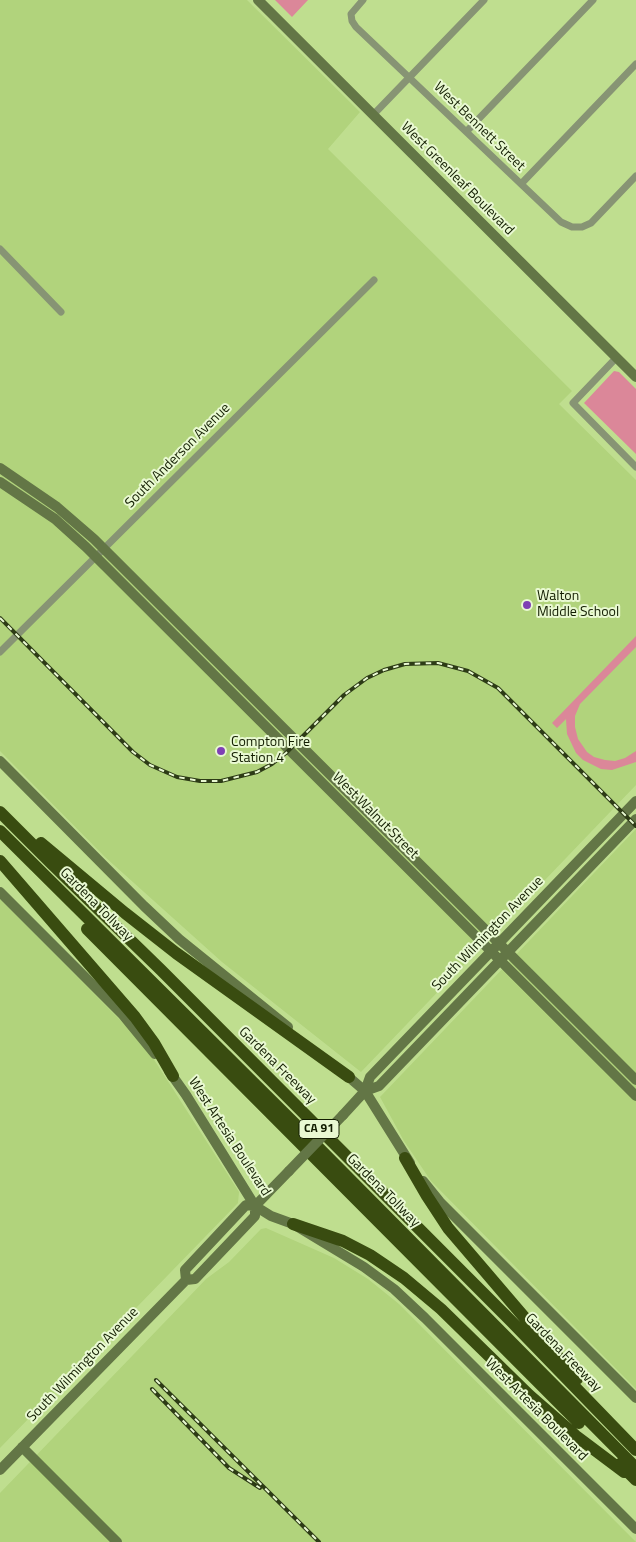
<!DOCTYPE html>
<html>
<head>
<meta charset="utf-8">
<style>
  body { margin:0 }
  canvas { display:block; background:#bfde8f }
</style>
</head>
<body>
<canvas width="636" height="1542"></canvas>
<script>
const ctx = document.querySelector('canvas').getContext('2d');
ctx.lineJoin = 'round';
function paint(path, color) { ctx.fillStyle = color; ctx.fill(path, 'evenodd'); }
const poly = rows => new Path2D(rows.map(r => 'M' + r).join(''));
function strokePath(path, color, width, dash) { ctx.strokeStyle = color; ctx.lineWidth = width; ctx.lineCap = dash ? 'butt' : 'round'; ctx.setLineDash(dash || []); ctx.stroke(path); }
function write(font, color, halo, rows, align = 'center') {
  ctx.font = font + ' "Titillium Web",sans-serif'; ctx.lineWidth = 4; ctx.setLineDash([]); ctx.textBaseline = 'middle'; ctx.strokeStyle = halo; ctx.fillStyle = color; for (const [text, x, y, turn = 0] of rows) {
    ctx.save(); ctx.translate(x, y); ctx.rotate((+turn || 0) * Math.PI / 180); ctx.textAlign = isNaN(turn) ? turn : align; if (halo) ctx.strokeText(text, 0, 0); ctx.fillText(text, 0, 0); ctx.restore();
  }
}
paint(poly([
  [0,0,247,0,360,112,328,149,572,391,559,404,636,480,636,785,361,1072,222,962,105,857,0,751],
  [636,829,636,1389,431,1181,404,1141,380,1097],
  [0,899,144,1044,239,1192,238,1203,0,1448],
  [266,1228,334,1258,368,1279,399,1304,636,1542,0,1542,0,1493,186,1300,206,1279,229,1262,261,1229]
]), '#b1d37c');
paint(poly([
  [275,0,308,0,292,17],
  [614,371,619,372,636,389,636,454,584,403],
  [636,636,636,647,580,704,575,716,575,727,578,739,587,752,594,757,605,760,615,761,625,758,636,751,636,762,612,770,601,769,583,760,576,753,567,734,566,719,557,728,552,723]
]), '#db8799');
strokePath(poly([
  [363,0,351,14,352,21,356,27,561,222,572,227,582,227,591,223,636,176],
  [373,115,484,0],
  [467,131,593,0],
  [521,184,636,64],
  [0,249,61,312],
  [617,357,573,403,636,467],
  [0,652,374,280]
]), '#879474', 7);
strokePath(poly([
  [258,0,636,377],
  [0,468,57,507,94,539,636,1080],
  [0,482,55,519,86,547,636,1096],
  [0,761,144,906,179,939,288,1027],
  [0,892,123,1015,155,1054],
  [169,1071,186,1095,255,1206,271,1216,293,1224,364,1267,394,1289,425,1318,636,1529],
  [344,1073,365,1091,410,1163],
  [365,1091,379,1086,636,819],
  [343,1115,365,1091,370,1077,636,801],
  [423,1181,440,1202,636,1398],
  [186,1280,185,1270,246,1205,255,1206],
  [22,1447,117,1542],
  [0,1470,186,1280,195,1279,255,1216,255,1206,289,1171]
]), '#637646', 10);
strokePath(poly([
  [0,812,51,863,161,970,511,1321,636,1450],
  [0,831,295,1124,636,1468],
  [41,843,125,913,176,953,349,1077],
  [0,861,135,1017,154,1043,173,1076],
  [87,929,579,1423],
  [405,1158,427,1196,448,1228,577,1379],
  [293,1224,343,1241,370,1255,404,1278,441,1309,529,1395,576,1436,624,1472],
  [620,1464,636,1480]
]), '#394c10', 12);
const rail = poly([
  [0,618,133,752,150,765,177,777,200,781,221,781,257,772,272,764,286,753,344,695,367,678,384,670,405,664,438,663,468,671,498,688,636,826],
  [156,1380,319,1542],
  [152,1389,229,1468,260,1488]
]);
strokePath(rail, '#2d3b16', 4);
strokePath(rail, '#e9f9d2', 2, [5.5]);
strokePath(poly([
  [289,1171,343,1115]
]), '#637646', 10);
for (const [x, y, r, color] of [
  [527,605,5,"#7f40b4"],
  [221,751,5,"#7f40b4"]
]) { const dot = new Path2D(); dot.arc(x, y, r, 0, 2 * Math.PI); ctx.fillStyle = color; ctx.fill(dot); strokePath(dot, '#e9f9d2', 2); }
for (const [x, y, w] of [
  [319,1129,40]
]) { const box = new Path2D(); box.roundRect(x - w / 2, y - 9.5, w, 19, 4); ctx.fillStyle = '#e9f9d2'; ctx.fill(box); strokePath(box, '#121d00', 1); }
write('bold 12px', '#121d00', null, [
  ["CA 91",319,1129]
]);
write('14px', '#121d00', '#e9f9d2', [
  ["West Bennett Street",479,127,44],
  ["West Greenleaf Boulevard",457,179,45],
  ["South Anderson Avenue",178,456,-45],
  ["West Walnut Street",375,816,45],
  ["Gardena Tollway",96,905,45],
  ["South Wilmington Avenue",488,934,-46],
  ["Gardena Freeway",277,1066,45],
  ["West Artesia Boulevard",229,1137,57],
  ["Gardena Tollway",383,1191,45],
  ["Gardena Freeway",563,1353,46],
  ["South Wilmington Avenue",83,1365,-46],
  ["West Artesia Boulevard",536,1410,45]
]);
write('14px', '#121d00', '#e9f9d2', [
  ["Walton",537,597],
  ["Middle School",537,613],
  ["Compton Fire",231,743],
  ["Station 4",231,759]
], 'left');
</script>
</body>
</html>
